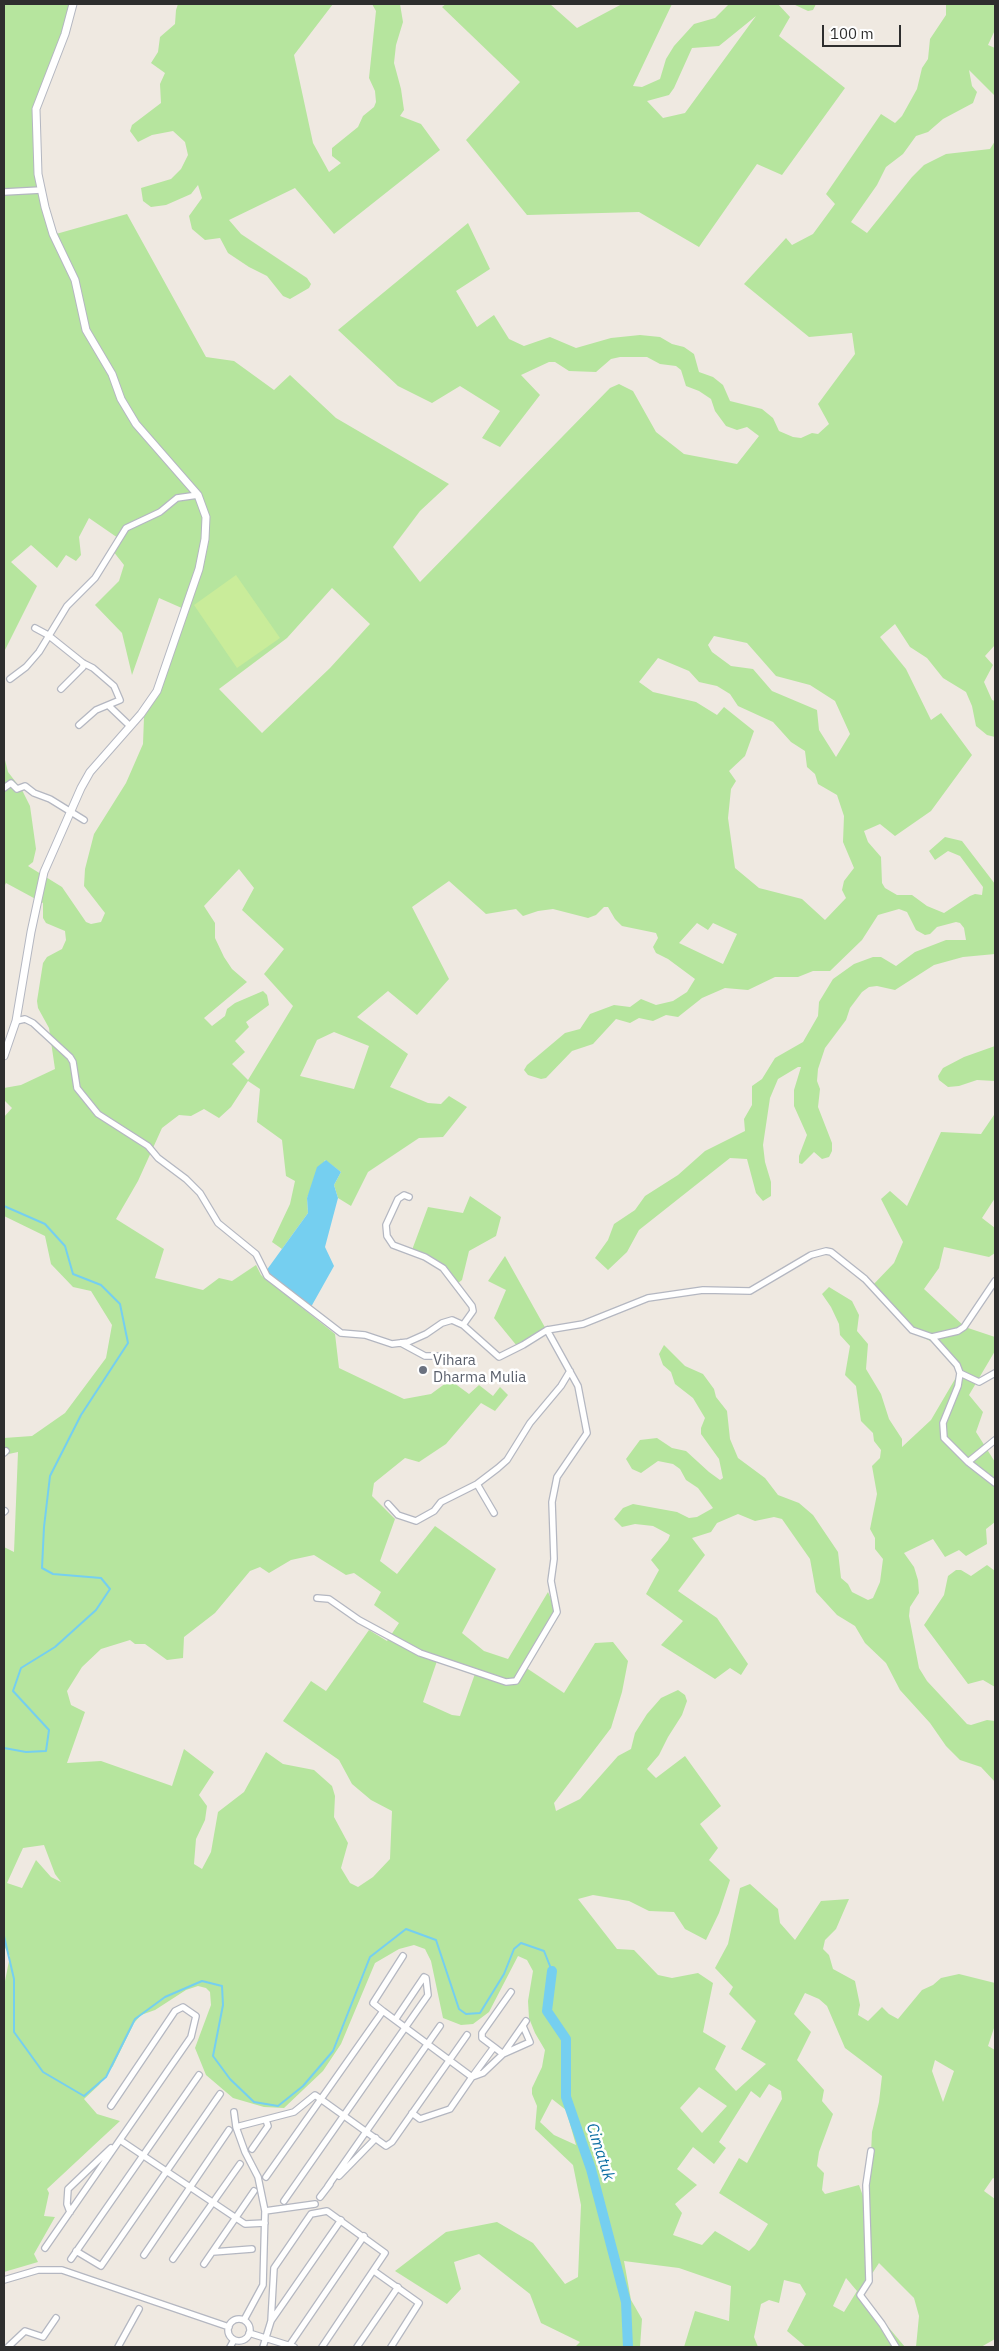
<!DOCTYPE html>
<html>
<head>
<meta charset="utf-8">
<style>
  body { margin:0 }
  #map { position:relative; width:999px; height:2351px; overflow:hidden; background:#efe9e1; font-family:"IBM Plex Sans",sans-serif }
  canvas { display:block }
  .frame { position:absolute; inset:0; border:5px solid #2e2e2e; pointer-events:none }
  .scale { position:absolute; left:822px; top:25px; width:79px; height:22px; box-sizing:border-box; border:2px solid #2e2e2e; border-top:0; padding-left:6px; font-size:15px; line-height:18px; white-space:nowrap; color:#2e2e2e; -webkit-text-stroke:4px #fff; paint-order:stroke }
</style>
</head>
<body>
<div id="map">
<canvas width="999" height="2351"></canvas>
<div class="frame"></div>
<div class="scale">100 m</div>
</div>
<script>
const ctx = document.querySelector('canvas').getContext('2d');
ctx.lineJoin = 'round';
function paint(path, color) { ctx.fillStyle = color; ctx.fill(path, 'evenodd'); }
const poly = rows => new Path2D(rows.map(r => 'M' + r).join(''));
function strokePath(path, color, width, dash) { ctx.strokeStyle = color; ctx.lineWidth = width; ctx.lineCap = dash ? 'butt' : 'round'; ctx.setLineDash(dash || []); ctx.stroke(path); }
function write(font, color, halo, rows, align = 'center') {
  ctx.font = font + ' "IBM Plex Sans",sans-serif'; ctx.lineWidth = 5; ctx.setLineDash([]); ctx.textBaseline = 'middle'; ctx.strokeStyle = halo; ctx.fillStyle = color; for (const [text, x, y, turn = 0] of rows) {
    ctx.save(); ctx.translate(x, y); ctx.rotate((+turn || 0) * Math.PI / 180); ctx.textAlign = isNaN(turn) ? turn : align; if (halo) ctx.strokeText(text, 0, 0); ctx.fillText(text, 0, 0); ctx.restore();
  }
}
paint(poly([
  [4,4,74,4,39,104,40,172,56,234,127,214,206,357,234,361,274,390,290,375,336,418,449,484,420,511,393,547,420,582,610,388,619,384,633,391,656,432,684,454,737,464,759,436,747,427,737,430,726,426,715,411,711,399,699,391,686,386,681,370,676,366,660,364,647,357,620,357,611,359,596,372,569,371,555,362,549,362,521,375,540,395,500,447,482,438,500,411,460,386,432,403,398,386,338,330,468,223,490,269,456,291,477,327,494,315,509,339,524,346,550,337,576,348,611,338,640,335,660,337,672,344,684,347,694,354,699,372,713,377,723,385,730,401,762,409,773,418,779,431,793,437,801,438,812,433,818,434,829,424,818,404,855,354,852,333,809,337,744,284,786,238,792,245,813,234,835,204,826,194,881,114,895,123,902,116,917,89,922,68,928,59,930,39,946,15,946,4,995,4,995,30,988,45,995,48,995,96,969,70,972,86,977,92,973,103,943,119,928,132,916,136,903,154,886,167,877,185,851,222,867,233,912,177,924,165,946,154,990,149,995,141,995,645,985,656,993,665,984,682,992,700,995,701,995,737,987,735,976,726,972,706,966,692,943,678,927,658,910,647,895,624,880,637,906,669,931,720,941,713,972,755,931,811,895,836,880,824,864,831,868,842,881,857,882,883,885,888,897,895,912,895,927,906,944,913,970,896,975,894,982,895,983,887,960,856,948,851,935,860,929,851,945,837,962,841,995,884,995,954,963,957,934,965,895,990,877,986,869,987,862,992,850,1008,846,1020,825,1048,818,1069,817,1081,820,1089,818,1107,832,1143,832,1151,829,1157,822,1159,814,1152,802,1164,799,1163,799,1156,807,1135,794,1106,794,1090,801,1067,798,1067,778,1079,770,1098,763,1145,765,1162,771,1182,771,1196,763,1201,756,1193,747,1159,730,1158,639,1230,627,1252,608,1270,595,1258,608,1240,614,1224,635,1210,645,1196,678,1175,705,1151,745,1131,744,1119,752,1105,752,1086,762,1079,775,1058,803,1042,818,1016,819,1002,833,979,854,964,873,957,881,957,896,966,915,952,946,940,966,940,964,928,960,923,956,922,937,927,930,934,925,935,916,930,907,912,899,909,878,915,862,940,830,971,813,971,798,977,775,977,748,990,725,988,702,998,678,1017,666,1015,653,1021,639,1018,630,1023,616,1019,593,1044,572,1051,546,1078,541,1079,528,1075,524,1070,527,1065,565,1033,580,1029,590,1014,614,1005,630,1007,641,999,656,1005,673,1001,687,992,695,979,668,959,656,953,653,947,658,938,656,933,622,926,615,919,608,907,604,907,596,915,588,918,553,909,538,911,523,916,516,909,486,914,449,881,412,907,449,979,417,1015,388,991,357,1017,408,1054,390,1087,428,1103,441,1104,449,1096,467,1107,443,1137,419,1138,368,1172,351,1206,338,1198,334,1185,341,1172,325,1160,307,1198,308,1213,282,1249,272,1242,290,1204,295,1181,286,1176,282,1140,257,1122,260,1089,248,1081,231,1107,219,1118,204,1109,191,1116,179,1115,162,1128,138,1181,116,1219,164,1249,155,1278,203,1290,219,1278,232,1281,256,1265,261,1275,269,1282,276,1280,280,1283,276,1287,335,1334,339,1368,404,1399,431,1394,450,1380,469,1394,479,1385,493,1396,500,1387,508,1395,495,1411,481,1403,446,1444,419,1462,405,1458,374,1483,372,1496,395,1519,380,1561,397,1574,435,1526,496,1569,462,1633,484,1651,508,1659,548,1592,556,1610,525,1667,564,1693,595,1643,613,1642,628,1661,622,1692,611,1728,554,1803,556,1811,580,1799,618,1756,631,1749,635,1733,647,1714,661,1698,678,1690,685,1695,687,1701,682,1715,668,1737,659,1755,647,1769,656,1778,685,1756,721,1806,700,1824,718,1848,709,1860,730,1880,719,1913,706,1940,685,1929,674,1912,649,1911,629,1901,593,1895,578,1899,617,1949,634,1950,658,1975,672,1978,698,1973,713,1983,703,2032,726,2046,715,2069,736,2091,766,2064,741,2049,756,2021,729,1994,733,1987,715,1968,728,1944,740,1888,750,1884,778,1909,780,1923,795,1940,821,1901,849,1899,836,1929,825,1940,823,1949,829,1955,833,1969,855,1981,860,2005,858,2015,868,2021,882,2007,889,2014,898,2019,922,1990,933,1985,941,1978,959,1974,995,1983,995,2025,988,2046,995,2050,995,2179,993,2178,984,2191,995,2199,995,2339,981,2347,916,2347,919,2316,914,2298,879,2263,862,2289,858,2291,905,2347,806,2347,787,2331,806,2294,800,2284,784,2280,779,2303,769,2300,761,2304,754,2337,758,2347,684,2347,695,2311,729,2321,731,2286,679,2268,624,2261,631,2300,642,2319,640,2347,575,2347,580,2342,541,2323,530,2294,479,2254,454,2262,461,2289,447,2304,395,2271,446,2232,497,2222,533,2243,565,2284,578,2277,581,2205,573,2165,535,2129,537,2106,532,2094,532,2088,542,2067,545,2050,535,2033,529,2018,528,2001,533,1971,527,1960,518,1956,489,2012,473,2024,461,2025,443,2018,431,1961,425,1949,414,1945,399,1949,375,1963,341,2044,323,2071,284,2108,264,2107,233,2098,206,2075,195,2048,211,2005,210,1992,206,1988,198,1986,186,1990,155,2010,141,2015,134,2023,113,2066,99,2085,84,2099,97,2114,120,2121,47,2189,49,2193,44,2216,55,2217,34,2254,38,2262,4,2272,4,1986,10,1956,4,1946,4,1547,14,1552,18,1452,4,1455,4,1438,32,1436,65,1413,106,1358,112,1325,91,1291,73,1287,51,1264,45,1236,4,1216,4,1117,12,1108,4,1100,4,1088,21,1085,55,1069,49,1028,38,1008,37,1001,43,963,47,957,62,949,66,940,65,931,46,923,43,918,43,903,6,883,4,887,4,756,8,772,22,790,30,806,36,849,33,862,28,866,62,887,86,922,91,924,101,922,105,913,84,886,85,869,94,834,126,783,143,744,144,717,154,701,184,609,159,598,132,675,122,633,95,605,119,581,124,565,113,551,118,538,89,518,79,537,81,555,76,561,66,555,57,568,31,545,11,562,37,586,4,652],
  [332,588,370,624,330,668,262,733,219,689,287,638],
  [714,636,747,643,776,676,810,685,835,701,850,734,836,757,819,730,817,710,772,691,753,669,731,666,712,652,708,645],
  [658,658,689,671,699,682,717,686,730,694,738,706,773,722,791,742,805,751,807,767,815,774,818,784,837,795,844,816,843,842,854,868,844,881,842,890,846,898,825,920,802,899,759,888,735,868,728,818,731,789,736,781,729,771,745,756,754,731,724,707,717,715,696,702,653,692,639,682],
  [239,869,254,888,242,910,284,949,264,974,293,1006,248,1080,232,1064,245,1052,235,1041,249,1027,246,1022,269,1005,267,995,263,991,235,1003,227,1009,225,1016,212,1026,204,1018,247,982,232,969,224,957,215,938,215,923,204,906],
  [697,923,708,930,713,923,737,934,723,964,679,943],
  [334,1032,369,1046,354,1089,300,1076,317,1040],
  [314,1555,346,1575,354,1573,381,1592,374,1605,399,1623,387,1641,369,1630,326,1691,311,1681,283,1721,339,1760,352,1784,371,1800,392,1811,390,1859,373,1877,358,1887,350,1883,341,1868,348,1843,334,1817,335,1796,332,1786,314,1770,283,1764,266,1752,244,1792,218,1812,211,1852,202,1869,194,1864,196,1839,205,1820,207,1806,199,1795,214,1772,184,1749,172,1786,101,1761,67,1763,85,1712,71,1705,67,1691,82,1667,101,1649,130,1640,135,1644,145,1644,167,1660,183,1658,184,1637,215,1613,250,1571,260,1567,269,1573,291,1560],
  [437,1661,476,1671,460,1716,452,1715,423,1702],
  [44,1845,55,1874,61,1882,51,1877,36,1860,22,1888,7,1883,23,1848],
  [805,1993,819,1999,827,2006,845,2048,882,2076,879,2102,872,2132,869,2195,863,2196,859,2185,825,2194,822,2190,824,2173,817,2166,819,2152,833,2114,822,2101,824,2090,797,2060,811,2032,794,2014],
  [935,2060,954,2071,943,2102,932,2071],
  [769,2084,781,2091,782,2099,747,2163,739,2158,719,2193,768,2224,755,2245,749,2251,715,2231,702,2245,673,2235,682,2213,675,2204,697,2185,677,2169,693,2147,714,2164,726,2148,719,2142,751,2091,760,2098],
  [699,2087,727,2106,702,2133,680,2108],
  [552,2099,566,2110,576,2145,554,2135,540,2122],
  [846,2278,857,2291,844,2312,833,2306],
  [178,4,333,4,294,55,313,143,329,172,341,163,332,156,332,148,358,127,363,116,374,107,376,102,375,91,369,78,376,11,372,4,400,4,403,22,396,45,394,63,401,89,404,110,400,116,421,124,440,150,334,234,295,188,229,220,241,234,307,278,311,284,309,288,290,299,283,296,267,276,249,267,228,253,220,238,205,240,192,229,189,216,202,198,198,185,191,194,166,205,151,207,143,201,141,188,171,179,181,169,188,155,185,142,173,131,152,135,138,142,130,131,132,125,161,103,160,84,165,73,151,63,158,52,160,37,175,24,176,10],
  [446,4,550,4,577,28,622,4,672,4,633,86,642,87,660,79,666,59,674,46,694,24,715,18,729,4,778,4,790,17,779,36,845,88,782,175,757,164,699,247,639,212,527,215,466,140,520,82,442,7],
  [756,16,685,113,663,118,647,101,669,95,674,88,692,48,719,46],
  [793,4,816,4,813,10,808,11],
  [995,1046,995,1081,977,1080,959,1086,948,1087,939,1080,938,1076,943,1068,964,1057],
  [995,1109,995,1198,982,1218,995,1228,995,1253,989,1257,944,1247,939,1268,924,1289,965,1327,995,1337,995,1351,969,1395,983,1412,976,1432,995,1462,995,1522,986,1529,987,1544,966,1556,959,1550,945,1557,933,1539,904,1553,914,1567,918,1580,919,1593,910,1607,909,1616,919,1668,927,1681,967,1724,971,1725,987,1720,995,1721,995,1782,981,1767,960,1760,946,1746,930,1723,900,1690,886,1663,865,1643,855,1626,837,1615,816,1592,810,1559,782,1519,774,1517,755,1521,738,1514,717,1523,711,1532,692,1538,705,1555,678,1591,717,1618,748,1664,741,1675,730,1668,715,1679,661,1645,683,1621,646,1594,659,1570,651,1560,668,1540,670,1535,653,1526,635,1524,622,1527,614,1519,623,1508,633,1504,677,1512,689,1518,697,1517,713,1508,698,1488,686,1480,680,1469,673,1464,658,1461,641,1473,632,1469,626,1459,640,1440,657,1438,672,1448,686,1451,709,1472,720,1480,723,1478,719,1459,701,1434,701,1428,705,1418,693,1398,675,1384,671,1372,663,1365,659,1354,664,1345,685,1366,703,1374,714,1389,716,1397,727,1411,730,1439,738,1458,765,1478,778,1495,799,1503,813,1515,838,1552,841,1578,848,1584,852,1592,868,1600,873,1598,880,1582,883,1559,875,1549,875,1538,870,1529,877,1494,872,1466,880,1458,881,1450,874,1441,873,1433,861,1421,856,1386,845,1375,850,1346,840,1335,839,1324,831,1307,822,1294,829,1287,852,1301,859,1315,857,1331,868,1344,866,1369,881,1394,889,1419,902,1439,902,1447,931,1420,958,1374,955,1368,932,1342,909,1330,886,1298,871,1287,894,1263,903,1242,881,1199,890,1191,907,1206,941,1132,981,1134,994,1115],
  [470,1196,501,1217,496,1236,469,1251,462,1280,453,1287,440,1265,412,1250,428,1207,463,1213],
  [505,1256,547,1331,517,1346,494,1318,506,1290,488,1281],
  [987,1565,995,1571,995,1687,983,1680,968,1684,924,1625,944,1595,948,1576,956,1570,961,1570,971,1576]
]), '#b6e59e');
paint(poly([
  [236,575,280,638,237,668,194,605]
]), '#c9ec9a');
paint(poly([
  [326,1160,341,1172,334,1185,338,1198,325,1247,334,1266,311,1307,266,1271,308,1213,307,1198,317,1167]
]), '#75cff0');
strokePath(poly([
  [4,1206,45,1224,65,1246,73,1274,101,1285,120,1304,128,1343,81,1415,50,1476,44,1527,42,1568,53,1574,101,1578,110,1589,96,1610,55,1647,21,1668,13,1691,49,1730,46,1751,26,1752,4,1748],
  [4,1936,14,1979,14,2032,43,2072,84,2096,106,2077,135,2019,165,1997,202,1981,222,1986,223,2005,213,2056,230,2079,254,2102,278,2106,303,2086,333,2051,370,1957,406,1929,436,1940,459,2009,466,2014,480,2013,504,1974,514,1949,521,1943,544,1951,552,1971]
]), '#75cff0', 2);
strokePath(poly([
  [552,1971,547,2011,566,2039,566,2097,591,2169,626,2302,628,2347]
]), '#75cff0', 10);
const minor = poly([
  [4,192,41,190],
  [35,628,48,635,83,663,93,668,114,686,120,700,96,710,79,725],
  [10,679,26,667,39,652,67,606,95,578,126,528,160,512,177,498,198,495],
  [61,689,83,667,83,663],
  [109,706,130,726],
  [4,788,11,783,17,789,25,786,34,793,50,799,84,820],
  [16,1021,25,1019,33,1023,70,1057,73,1062,77,1088,98,1114,148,1146,158,1158,186,1179,200,1193,218,1223,256,1254,267,1276,341,1333,365,1335,392,1344,408,1342,426,1334,442,1323,452,1320,463,1325,499,1357,523,1345,547,1330,583,1324,648,1298,703,1290,750,1291,811,1255,826,1251,831,1252,865,1279,912,1330,932,1337,957,1365,960,1373,958,1386,943,1423,944,1438,968,1462,995,1483],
  [409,1197,404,1195,398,1199,386,1225,387,1236,393,1245,425,1257,443,1268,472,1306,473,1311,463,1325],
  [932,1337,958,1331,964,1327,995,1281],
  [401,1343,425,1356,437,1356],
  [960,1373,979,1382,995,1373],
  [4,1453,6,1451],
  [968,1462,995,1440],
  [477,1484,494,1513],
  [388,1504,398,1515,416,1521,434,1511,441,1502,477,1484,498,1468,507,1460,530,1423,561,1386,570,1371],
  [4,1512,5,1511],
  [317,1598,329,1599,359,1620,420,1653,506,1682,516,1681,557,1612,551,1581,554,1559,552,1502,557,1477,587,1433,578,1386,547,1330],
  [383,2011,373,2003,403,1956],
  [494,2047,482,2038,482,2033,511,1992],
  [234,2112,236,2127,245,2152,258,2177,265,2211,263,2285,244,2320],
  [412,2113,420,2119,450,2109,472,2077,483,2073,503,2054,526,2021],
  [236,2127,294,2112,315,2095,386,2146,392,2142,467,2035],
  [120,2140,245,2224,265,2223],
  [252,2149,268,2126,266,2120],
  [871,2151,866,2185,869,2281,860,2295,882,2324,896,2347],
  [339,2176,376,2138],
  [266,2177,383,2011,472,2077,494,2047,503,2054,530,2042,523,2026],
  [328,2186,440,2026],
  [320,2197,330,2184],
  [284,2201,428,1995,426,1978,424,1977,395,2020],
  [265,2211,315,2204],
  [70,2212,67,2204,68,2189,111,2148],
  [45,2248,191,2037,196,2016,183,2007,175,2011,111,2106],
  [76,2251,101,2266,220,2094],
  [213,2252,252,2249],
  [144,2255,229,2130],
  [71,2259,199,2075],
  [173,2259,240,2164],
  [204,2264,254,2191],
  [374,2271,419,2303,391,2347],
  [4,2280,38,2270,62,2270,229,2327],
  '228 2330a11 11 0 1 1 22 0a11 11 0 1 1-22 0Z',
  [271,2321,274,2268,311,2214,327,2211,385,2253,322,2347],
  [249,2333,294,2347],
  [289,2346,364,2236],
  [8,2347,25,2331,43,2337,56,2318],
  [118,2347,139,2309],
  [230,2347,234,2340],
  [263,2347,271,2321,341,2220],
  [357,2347,398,2287]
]);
const tertiary = poly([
  [4,1056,16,1021,31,932,44,872,81,788,90,772,141,714,157,691,199,569,205,539,206,517,198,495,136,424,121,399,112,374,86,330,75,280,53,234,45,207,38,174,36,109,65,34,73,4]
]);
strokePath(minor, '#b4b7c1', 8);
strokePath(tertiary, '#b4b7c1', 9);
strokePath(minor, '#fff', 5.5);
strokePath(tertiary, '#fff', 7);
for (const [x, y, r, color] of [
  [423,1370,5,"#6b7280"]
]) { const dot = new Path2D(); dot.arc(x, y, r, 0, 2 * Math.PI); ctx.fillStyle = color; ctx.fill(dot); strokePath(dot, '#fff', 2); }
write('15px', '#5b616d', '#fff', [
  ["Vihara",433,1361],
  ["Dharma Mulia",433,1378]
], 'left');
write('italic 16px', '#0d6fa3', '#fff', [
  ["Cimatuk",600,2152,72]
]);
</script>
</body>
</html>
